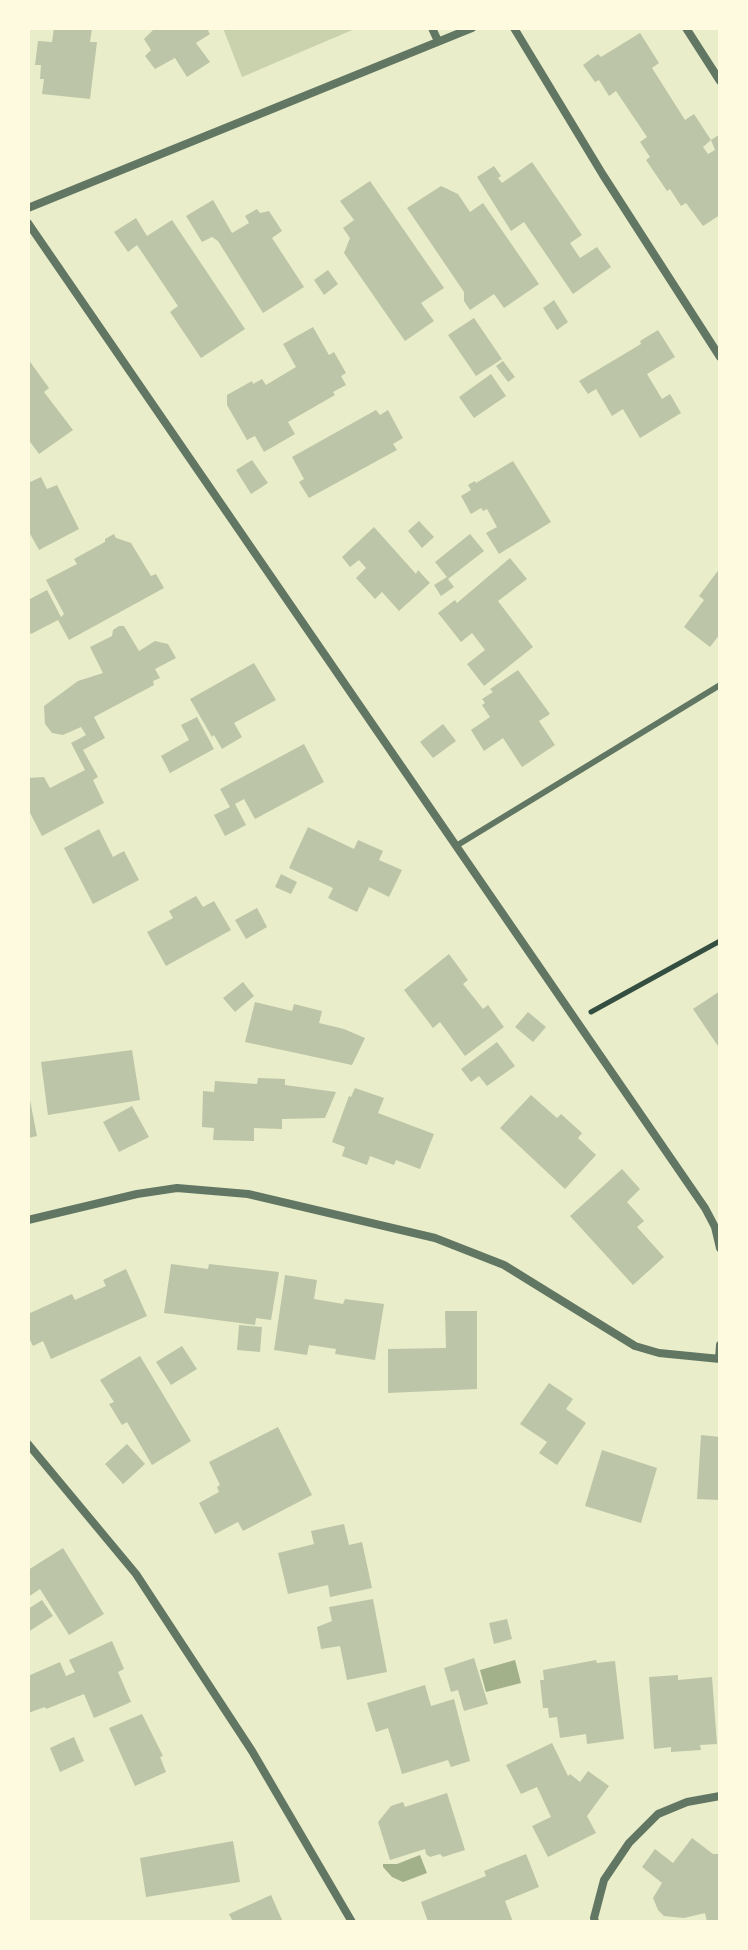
<!DOCTYPE html>
<html>
<head>
<meta charset="utf-8">
<style>
  body { margin:0 }
  #map { position:relative; width:748px; height:1950px; overflow:hidden; background:#e9edc9; font-family:Inter,sans-serif }
  canvas { display:block }
  .frame { position:absolute; inset:0; border:30px solid #fefae0; pointer-events:none }
</style>
</head>
<body>
<div id="map">
<canvas width="748" height="1950"></canvas>
<div class="frame"></div>
</div>
<script>
const ctx = document.querySelector('canvas').getContext('2d');
ctx.lineJoin = 'round';
function paint(path, color) { ctx.fillStyle = color; ctx.fill(path, 'evenodd'); }
const poly = rows => new Path2D(rows.map(r => 'M' + r).join(''));
function strokePath(path, color, width, dash) { ctx.strokeStyle = color; ctx.lineWidth = width; ctx.lineCap = dash ? 'butt' : 'round'; ctx.setLineDash(dash || []); ctx.stroke(path); }
paint(poly([
  [223,28,357,28,242,77]
]), '#cad2ad');
paint(poly([
  [515,1660,521,1683,486,1692,480,1670],
  [420,1855,427,1873,403,1882,392,1877,383,1867,383,1864,397,1864]
]), '#a3b18a');
paint(poly([
  [54,28,92,28,90,42,97,42,90,99,42,94,44,79,40,79,41,65,35,65,38,41,52,42],
  [155,28,212,28,208,31,210,34,196,43,210,62,187,77,175,58,155,69,145,56,151,50,144,39],
  [640,33,659,63,652,68,685,120,694,114,711,140,703,147,708,154,715,150,711,140,720,134,720,215,703,226,686,203,681,206,670,189,667,191,646,160,650,157,640,142,647,137,616,91,609,96,599,80,595,82,583,65,598,54,601,57],
  [532,162,582,235,570,243,580,258,597,247,611,267,573,294,524,222,511,231,477,177,494,166,501,176,498,178,502,183],
  [370,181,444,288,421,303,434,321,405,341,344,253,350,238,343,228,354,220,340,201],
  [441,186,458,194,470,212,483,203,539,284,504,308,494,294,470,310,464,301,464,292,407,208],
  [213,200,232,233,249,223,245,216,257,209,260,213,269,211,282,231,272,238,304,287,263,313,218,241,212,237,202,242,186,216],
  [136,218,147,236,172,220,245,329,201,358,170,312,178,306,137,245,128,252,114,232],
  [328,270,338,284,324,295,314,280],
  [554,300,568,322,557,330,543,308],
  [474,318,502,359,476,376,448,335],
  [313,327,329,355,334,352,346,373,341,376,346,385,333,392,335,395,288,422,295,434,264,452,255,436,247,440,227,405,227,395,252,381,253,384,262,379,266,385,296,367,283,344],
  [658,330,675,357,647,374,662,399,670,394,681,413,640,438,623,409,612,416,596,389,588,394,579,381,641,344,640,341],
  [28,359,49,388,44,392,73,430,39,454,28,439],
  [503,361,515,377,508,382,496,366],
  [491,374,506,396,474,418,459,397],
  [376,410,380,415,388,410,403,438,393,444,397,450,309,498,299,482,304,479,292,457],
  [252,460,268,483,251,494,236,470],
  [513,461,551,522,499,554,486,533,497,527,487,509,483,511,481,508,471,514,461,496,471,490,468,485,475,481,476,483],
  [41,477,47,489,57,485,79,529,39,550,28,530,28,483],
  [419,521,434,537,422,548,408,531],
  [374,527,416,574,418,570,430,583,399,611,382,592,375,599,356,578,366,568,359,560,350,567,342,557],
  [114,534,116,538,131,543,151,576,156,574,164,588,69,640,58,620,31,634,28,628,28,600,47,590,61,617,64,614,46,580,77,564,74,559,105,542,105,539],
  [470,534,484,551,448,579,454,587,441,596,434,585,447,577,435,562],
  [510,558,527,579,498,601,533,647,484,686,467,664,485,650,472,633,461,642,438,613,455,600,457,603],
  [720,568,720,634,710,647,684,627,704,600,699,596],
  [119,626,124,626,139,651,155,641,168,644,176,658,155,669,160,678,153,681,154,685,94,717,105,738,83,750,98,777,93,780,104,803,42,836,28,809,28,778,44,777,50,788,85,770,71,743,86,735,81,727,63,735,52,733,45,724,44,706,78,681,103,673,90,647,112,636,113,630],
  [254,663,276,700,234,723,242,737,222,749,214,735,212,737,190,699],
  [518,670,550,714,539,721,555,745,522,767,503,738,484,751,471,730,490,717,482,705,485,703,482,699,493,692,490,689],
  [197,717,214,749,170,773,161,756,189,740,181,725],
  [443,724,456,741,433,758,420,742],
  [304,744,324,782,255,819,244,799,235,804,246,825,225,836,214,815,230,807,220,789],
  [308,827,354,849,358,840,383,851,379,860,402,870,389,897,369,887,357,912,328,898,333,888,289,868],
  [99,829,113,857,124,851,139,880,93,904,64,848],
  [281,874,297,882,291,894,275,887],
  [196,896,203,907,214,901,231,930,166,966,147,932,173,918,169,911],
  [257,908,267,927,246,939,235,920],
  [449,954,468,980,463,984,483,1009,488,1005,504,1027,465,1056,440,1022,433,1028,404,990],
  [243,982,254,996,235,1012,223,998],
  [720,991,720,1045,718,1046,693,1009],
  [255,1002,292,1011,294,1004,322,1011,319,1023,344,1029,365,1038,352,1065,245,1042],
  [528,1012,546,1027,533,1042,515,1027],
  [497,1042,515,1066,487,1086,479,1076,471,1082,461,1069],
  [132,1050,140,1100,48,1115,41,1062],
  [258,1078,285,1079,285,1085,336,1092,325,1118,282,1119,282,1129,254,1128,254,1141,213,1140,214,1128,202,1127,203,1091,214,1092,215,1081,257,1084],
  [355,1088,384,1098,378,1113,434,1134,420,1169,396,1160,394,1165,370,1156,367,1165,342,1156,345,1147,332,1142,349,1096,351,1097],
  [28,1090,37,1136,28,1138],
  [531,1095,557,1118,561,1114,582,1133,578,1138,596,1155,565,1189,500,1128],
  [132,1106,149,1137,119,1152,103,1122],
  [622,1169,640,1189,627,1202,644,1221,637,1227,664,1257,633,1285,570,1216],
  [171,1264,208,1269,209,1264,279,1272,271,1320,256,1318,255,1325,164,1313],
  [126,1269,147,1316,51,1359,43,1341,33,1346,28,1336,28,1314,72,1294,75,1300,106,1286,103,1280],
  [285,1275,317,1280,314,1299,343,1304,345,1299,384,1304,375,1360,335,1354,336,1349,309,1345,307,1355,274,1350],
  [445,1311,477,1311,477,1389,388,1393,388,1349,446,1348],
  [239,1325,262,1327,260,1352,237,1350],
  [182,1346,197,1369,171,1385,156,1362],
  [140,1356,191,1441,152,1465,127,1422,122,1425,109,1404,114,1402,100,1380],
  [549,1383,573,1399,566,1409,586,1423,557,1465,539,1453,547,1442,520,1424],
  [278,1427,312,1495,243,1531,238,1522,215,1534,199,1503,219,1492,217,1487,220,1485,209,1462],
  [701,1435,720,1437,719,1500,697,1499],
  [127,1444,145,1464,123,1484,105,1464],
  [602,1450,657,1468,641,1523,585,1506],
  [344,1524,349,1545,362,1542,372,1588,330,1597,328,1585,288,1594,278,1553,314,1544,311,1531],
  [63,1548,104,1614,69,1635,40,1589,28,1597,28,1570],
  [373,1599,387,1672,347,1680,340,1646,321,1649,317,1627,332,1621,329,1607],
  [42,1600,53,1616,28,1632,28,1609],
  [507,1619,512,1639,494,1644,489,1623],
  [112,1641,124,1669,118,1672,131,1702,94,1718,84,1694,46,1709,45,1707,28,1713,28,1676,60,1662,66,1676,75,1672,69,1660],
  [474,1658,488,1704,464,1711,458,1690,451,1692,444,1668],
  [596,1660,597,1663,615,1661,624,1739,587,1744,586,1734,560,1738,557,1717,549,1718,548,1708,543,1708,540,1680,544,1680,543,1670],
  [678,1675,678,1680,712,1677,717,1744,700,1745,701,1750,671,1752,671,1747,654,1749,649,1677],
  [425,1685,431,1706,454,1699,470,1761,451,1767,448,1760,402,1774,388,1728,376,1732,367,1703],
  [142,1714,163,1756,160,1757,166,1772,135,1786,109,1728],
  [74,1737,84,1761,60,1772,50,1748],
  [552,1743,568,1776,570,1774,580,1782,588,1771,609,1786,587,1816,596,1833,548,1857,532,1826,551,1817,537,1787,521,1794,506,1765],
  [447,1793,465,1850,443,1857,440,1854,430,1857,426,1854,425,1849,390,1860,378,1822,391,1806,403,1802,405,1807],
  [692,1838,713,1854,720,1854,720,1922,707,1922,705,1913,684,1918,664,1916,658,1910,653,1898,662,1883,642,1867,655,1849,673,1863],
  [233,1841,240,1882,146,1897,140,1858],
  [526,1854,539,1887,505,1901,513,1922,428,1922,421,1902,486,1876,484,1871],
  [271,1895,283,1922,233,1922,229,1914]
]), '#bcc5a7');
strokePath(poly([
  [591,1012,720,941]
]), '#344e41', 5);
strokePath(poly([
  [456,846,720,685]
]), '#617663', 6);
strokePath(poly([
  [432,28,438,41],
  [514,28,603,175,720,357],
  [686,28,720,81],
  [28,208,472,28],
  [28,223,705,1208,715,1227,720,1248],
  [28,1220,137,1194,177,1188,248,1194,435,1238,504,1265,635,1346,659,1353,720,1359],
  [719,1359,720,1345],
  [28,1444,136,1574,252,1751,352,1922],
  [595,1922,594,1918,604,1880,629,1843,658,1814,687,1802,720,1796]
]), '#617663', 8);
</script>
</body>
</html>
